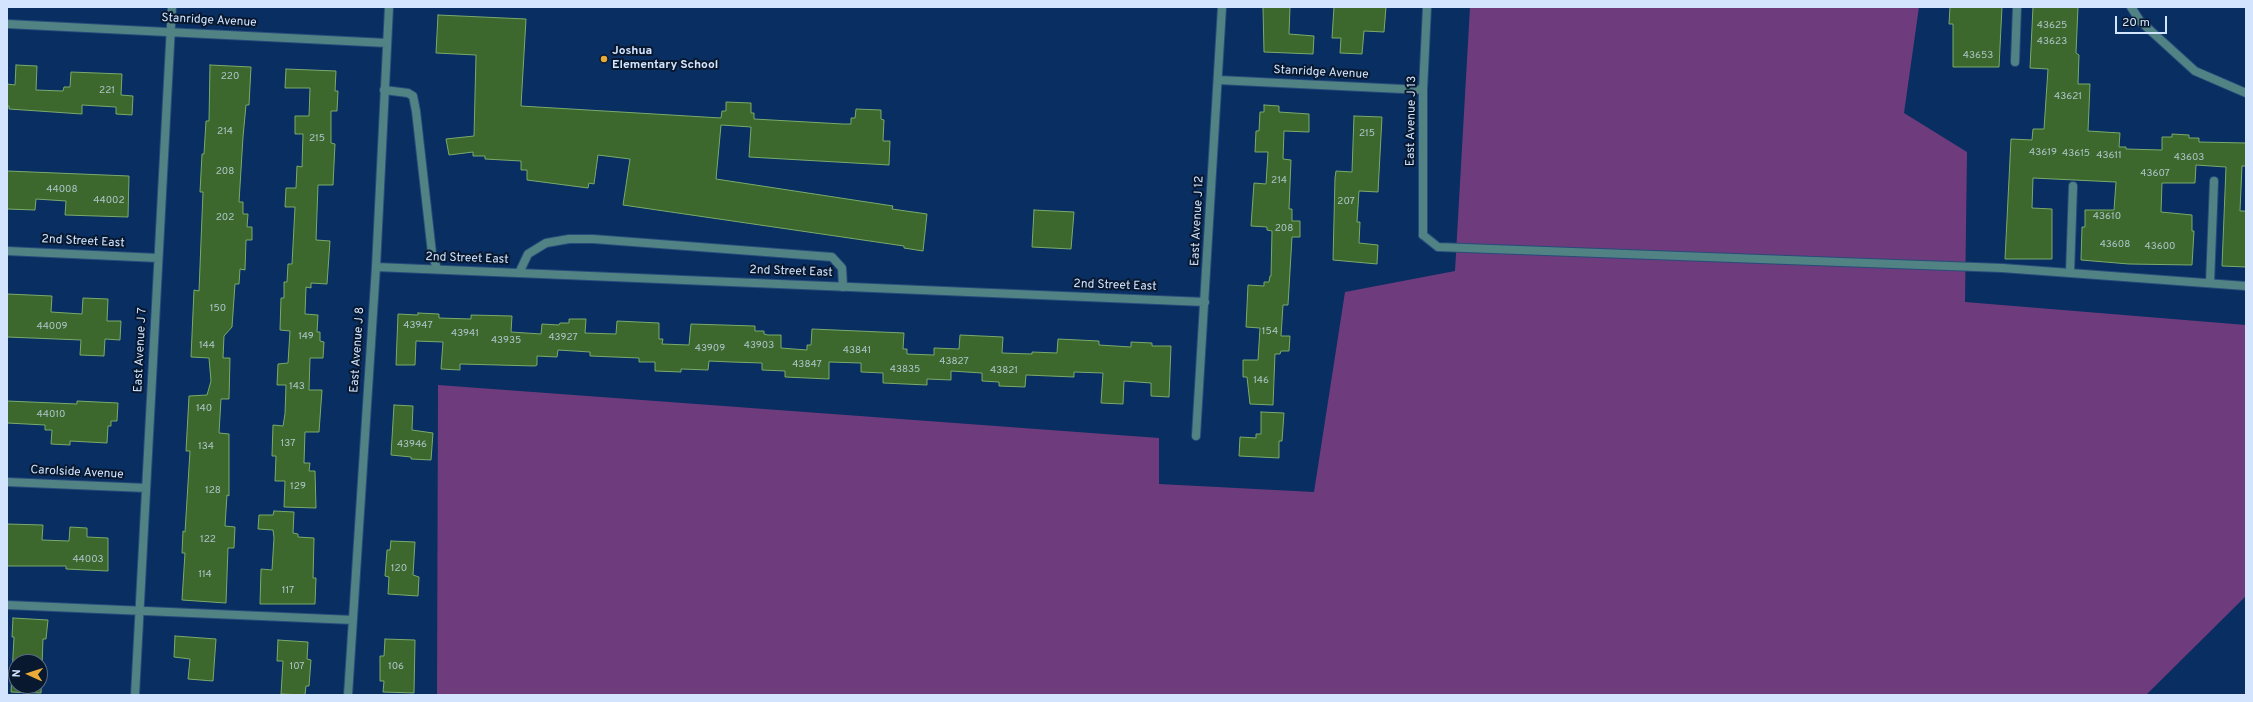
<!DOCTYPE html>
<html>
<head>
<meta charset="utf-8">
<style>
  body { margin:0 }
  #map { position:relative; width:2253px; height:702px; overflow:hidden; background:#082e62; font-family:Overpass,sans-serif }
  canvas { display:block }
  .frame { position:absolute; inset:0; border:8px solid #d2e4fe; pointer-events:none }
  .north { position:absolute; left:8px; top:654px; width:40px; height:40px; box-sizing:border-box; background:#08182f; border:1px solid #596a82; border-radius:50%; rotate:273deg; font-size:11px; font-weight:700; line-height:16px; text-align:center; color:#d2e4fe }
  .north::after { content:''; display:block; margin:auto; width:14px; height:18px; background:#e9aa38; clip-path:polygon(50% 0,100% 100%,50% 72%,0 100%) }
  .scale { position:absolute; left:2115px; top:16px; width:52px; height:18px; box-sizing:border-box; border:2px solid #d2e4fe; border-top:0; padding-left:5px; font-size:12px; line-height:14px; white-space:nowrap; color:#d2e4fe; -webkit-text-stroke:3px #08182f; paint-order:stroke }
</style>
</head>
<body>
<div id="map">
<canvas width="2253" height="702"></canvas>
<div class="frame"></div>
<div class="north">N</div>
<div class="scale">20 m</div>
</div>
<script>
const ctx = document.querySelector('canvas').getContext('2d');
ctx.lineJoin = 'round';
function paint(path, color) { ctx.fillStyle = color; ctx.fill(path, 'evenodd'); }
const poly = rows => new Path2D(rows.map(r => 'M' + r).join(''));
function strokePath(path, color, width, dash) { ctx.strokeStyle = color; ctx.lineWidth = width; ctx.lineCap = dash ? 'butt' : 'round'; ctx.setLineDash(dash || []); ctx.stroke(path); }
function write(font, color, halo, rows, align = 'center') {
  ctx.font = font + ' Overpass,sans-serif'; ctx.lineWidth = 4; ctx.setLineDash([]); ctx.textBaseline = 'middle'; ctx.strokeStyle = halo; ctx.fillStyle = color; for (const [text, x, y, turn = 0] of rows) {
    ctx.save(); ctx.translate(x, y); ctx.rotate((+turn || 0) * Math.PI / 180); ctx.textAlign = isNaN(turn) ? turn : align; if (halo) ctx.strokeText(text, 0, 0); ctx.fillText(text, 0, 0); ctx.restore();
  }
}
paint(poly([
  [1470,7,1919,7,1904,113,1967,152,1965,302,2246,325,2246,596,2146,695,437,695,438,385,1159,438,1159,484,1314,492,1345,292,1455,271]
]), '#6e3c7c');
const building = poly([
  [1263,7,1290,7,1289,34,1314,36,1313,54,1264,52,1263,7],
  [1334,7,1386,7,1384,32,1364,31,1362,54,1340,53,1341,38,1332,38,1334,7],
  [1950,7,2002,7,1999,67,1953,67,1953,24,1949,24,1950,7],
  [2033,7,2078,7,2076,53,2079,55,2078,84,2090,84,2088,131,2120,133,2119,147,2126,147,2126,149,2162,150,2162,137,2172,137,2172,134,2189,135,2189,138,2199,138,2199,142,2246,143,2246,166,2242,166,2240,211,2246,211,2246,267,2222,266,2226,167,2196,165,2195,183,2162,183,2161,212,2192,215,2192,231,2194,231,2192,265,2129,264,2081,260,2082,227,2085,227,2085,210,2114,210,2116,182,2033,178,2032,208,2052,209,2052,259,2005,259,2011,139,2032,140,2033,129,2044,129,2048,69,2030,68,2033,7],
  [438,15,526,19,521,106,721,118,722,111,726,111,726,102,751,103,751,113,754,113,754,119,843,124,851,124,851,118,855,118,856,109,881,110,881,119,884,120,883,141,890,141,889,165,749,157,751,127,721,125,716,179,893,206,892,209,927,214,923,251,904,248,904,246,623,205,630,159,598,155,594,184,589,183,588,188,527,180,527,170,521,170,521,161,485,159,485,156,473,156,473,152,449,155,446,139,474,136,476,55,436,53,438,15],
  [16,65,37,66,36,90,63,91,64,87,70,87,71,72,122,74,121,95,133,96,132,115,116,114,116,107,82,105,82,114,9,109,9,106,7,106,7,84,15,85,16,65],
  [210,65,251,67,249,105,246,105,243,137,239,202,243,202,243,214,248,214,247,227,252,227,252,240,246,240,245,270,240,269,239,284,235,284,232,327,224,336,223,358,230,358,229,399,221,399,219,433,229,434,229,496,227,495,225,526,235,527,234,548,228,548,226,603,182,600,185,553,182,553,183,531,185,532,190,451,186,451,189,396,207,395,211,381,209,358,191,357,194,290,199,291,203,192,200,192,202,154,204,154,206,121,209,121,210,65],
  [286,69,336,71,335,91,338,91,337,111,331,111,331,143,335,144,333,185,318,185,316,240,330,241,327,284,311,283,311,288,306,287,305,314,318,315,317,332,320,332,320,341,324,342,323,358,310,358,309,390,322,390,319,432,305,432,304,463,310,463,309,471,315,471,316,508,284,507,285,481,275,481,276,456,272,456,273,425,283,426,285,414,286,385,277,385,278,364,288,363,290,331,280,330,281,298,284,298,284,282,287,282,288,264,292,264,295,207,285,207,286,188,296,188,297,166,302,167,303,134,295,134,295,116,309,116,310,88,285,88,286,69],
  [1264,105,1279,106,1279,112,1309,114,1309,132,1284,131,1283,159,1291,160,1289,209,1292,209,1292,221,1300,221,1300,237,1292,237,1288,305,1283,305,1281,336,1290,336,1289,351,1281,351,1280,354,1275,354,1273,405,1250,404,1247,377,1243,377,1243,360,1258,360,1260,328,1246,327,1248,285,1264,286,1264,282,1269,282,1270,276,1271,276,1272,231,1267,230,1267,227,1251,226,1254,183,1266,184,1268,152,1255,152,1256,131,1259,131,1260,112,1264,112,1264,105],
  [1354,116,1382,117,1378,192,1359,191,1357,222,1360,222,1359,243,1378,245,1377,264,1333,260,1335,178,1336,171,1352,172,1354,116],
  [7,171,129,176,128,217,65,215,66,201,36,199,35,210,7,209,7,171],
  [1034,210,1074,212,1071,249,1032,247,1034,210],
  [7,294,52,296,51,312,82,314,83,298,108,299,107,321,121,321,120,340,105,339,104,356,80,355,81,340,7,337,7,294],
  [418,313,439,314,439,318,471,319,471,315,512,316,511,332,541,334,542,324,559,325,560,323,569,323,569,319,586,319,585,333,616,334,617,321,659,323,659,339,663,339,662,344,689,345,691,324,755,326,755,331,764,331,764,334,768,335,781,335,781,348,807,350,807,345,811,345,812,329,904,333,903,349,907,349,907,354,934,355,934,348,959,349,960,335,1003,337,1002,353,1032,354,1032,352,1057,353,1058,339,1099,341,1099,345,1131,347,1131,342,1152,343,1152,346,1171,346,1169,397,1151,396,1151,383,1124,381,1123,404,1101,403,1103,373,1074,372,1074,377,1026,375,1025,387,999,386,999,382,982,381,982,373,951,371,951,380,927,379,927,385,883,383,883,373,861,372,861,363,829,362,829,379,785,377,785,371,762,370,762,363,731,362,709,361,708,370,681,369,681,372,655,371,655,362,639,362,639,358,590,356,590,352,558,350,557,357,537,356,537,365,535,366,460,364,460,370,441,369,443,342,416,341,415,365,396,365,398,314,418,315,418,313],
  [7,401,77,404,77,401,118,403,117,421,111,421,111,426,108,426,107,443,70,441,70,445,51,444,52,430,45,430,45,425,7,423,7,401],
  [394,405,413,406,412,430,433,433,431,460,411,459,411,457,391,455,394,405],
  [1261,412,1284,413,1282,441,1279,441,1279,458,1239,456,1240,437,1256,438,1256,434,1261,434,1261,412],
  [274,511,294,512,293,533,298,534,298,537,314,538,313,578,316,578,315,604,260,604,261,569,272,570,274,538,273,530,258,529,259,515,273,515,274,511],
  [7,524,43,525,42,540,69,541,70,527,87,528,87,537,108,538,108,571,66,569,66,566,7,566,7,524],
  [391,541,415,542,413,575,419,577,418,596,388,594,389,577,385,576,387,550,390,550,391,541],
  [13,618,48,620,46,639,43,639,41,693,11,692,14,637,12,637,13,618],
  [16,662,40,662,40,686,16,686,16,662],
  [175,636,216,639,213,681,188,679,190,659,174,657,175,636],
  [385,639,415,640,414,693,383,692,384,681,380,681,380,656,384,656,385,639],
  [278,640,308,642,307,659,311,660,309,686,306,686,305,695,281,694,283,661,277,661,278,640]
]);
paint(building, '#3d682d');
strokePath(building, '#7baa6b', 1);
const lane = poly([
  [2015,62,2017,7],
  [384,90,408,93,413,96,416,111,432,253,437,269],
  [1423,235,1438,247,2002,268],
  [519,273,528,254,546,243,569,239,593,239,832,257,842,268,843,287]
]);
const street = poly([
  [2131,7,2140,21,2195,71,2246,93],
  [7,24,387,43],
  [1218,80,1423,90],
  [1423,235,1423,90,1427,7],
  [7,251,158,258],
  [376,267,1205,302],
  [2002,268,2246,286],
  [2070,273,2073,186],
  [2210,283,2214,181],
  [1196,436,1222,7],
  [7,482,146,488],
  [7,605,353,620],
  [135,695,172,7],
  [348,695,376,267,389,7]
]);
strokePath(lane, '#284b7b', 10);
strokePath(street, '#284b7b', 10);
strokePath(lane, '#528384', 8);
strokePath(street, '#528384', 8);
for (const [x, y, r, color] of [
  [604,59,4,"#e9aa38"]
]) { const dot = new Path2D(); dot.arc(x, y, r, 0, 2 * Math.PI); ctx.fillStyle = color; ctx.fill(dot); strokePath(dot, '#08182f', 1.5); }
write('10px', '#adc5ca', null, [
  ["43625",2052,26],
  ["43623",2052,42],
  ["43653",1978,56],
  ["220",230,77],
  ["221",107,91],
  ["43621",2068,97],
  ["214",225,132],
  ["215",1367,134],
  ["215",317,139],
  ["43619",2043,153],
  ["43615",2076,154],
  ["43611",2109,156],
  ["43603",2189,158],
  ["208",225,172],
  ["43607",2155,174],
  ["214",1279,181],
  ["44008",62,190],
  ["44002",109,201],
  ["207",1346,202],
  ["43610",2107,217],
  ["202",225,218],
  ["208",1284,229],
  ["43608",2115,245],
  ["43600",2160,247],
  ["150",218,309],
  ["43947",418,326],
  ["44009",52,327],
  ["154",1270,332],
  ["43941",465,334],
  ["149",306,337],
  ["43927",563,338],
  ["43935",506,341],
  ["144",207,346],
  ["43903",759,346],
  ["43909",710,349],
  ["43841",857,351],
  ["43827",954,362],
  ["43847",807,365],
  ["43835",905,370],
  ["43821",1004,371],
  ["146",1261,381],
  ["143",297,387],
  ["140",204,409],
  ["44010",51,415],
  ["137",288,444],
  ["43946",412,445],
  ["134",206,447],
  ["129",298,487],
  ["128",213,491],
  ["122",208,540],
  ["44003",88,560],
  ["120",399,569],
  ["114",205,575],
  ["117",288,591],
  ["107",297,667],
  ["106",396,667]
]);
write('12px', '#d2e4fe', '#08182f', [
  ["Stanridge Avenue",209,21,3],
  ["Stanridge Avenue",1321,73,3],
  ["East Avenue J 13",1412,121,-89],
  ["East Avenue J 12",1198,221,-87],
  ["2nd Street East",83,242,3],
  ["2nd Street East",467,259,2],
  ["2nd Street East",791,272,2],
  ["2nd Street East",1115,286,2],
  ["East Avenue J 7",141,350,-87],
  ["East Avenue J 8",358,350,-86],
  ["Carolside Avenue",77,473,3]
]);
write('bold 12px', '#d2e4fe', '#08182f', [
  ["Joshua",612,52],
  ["Elementary School",612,66]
], 'left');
</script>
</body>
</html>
